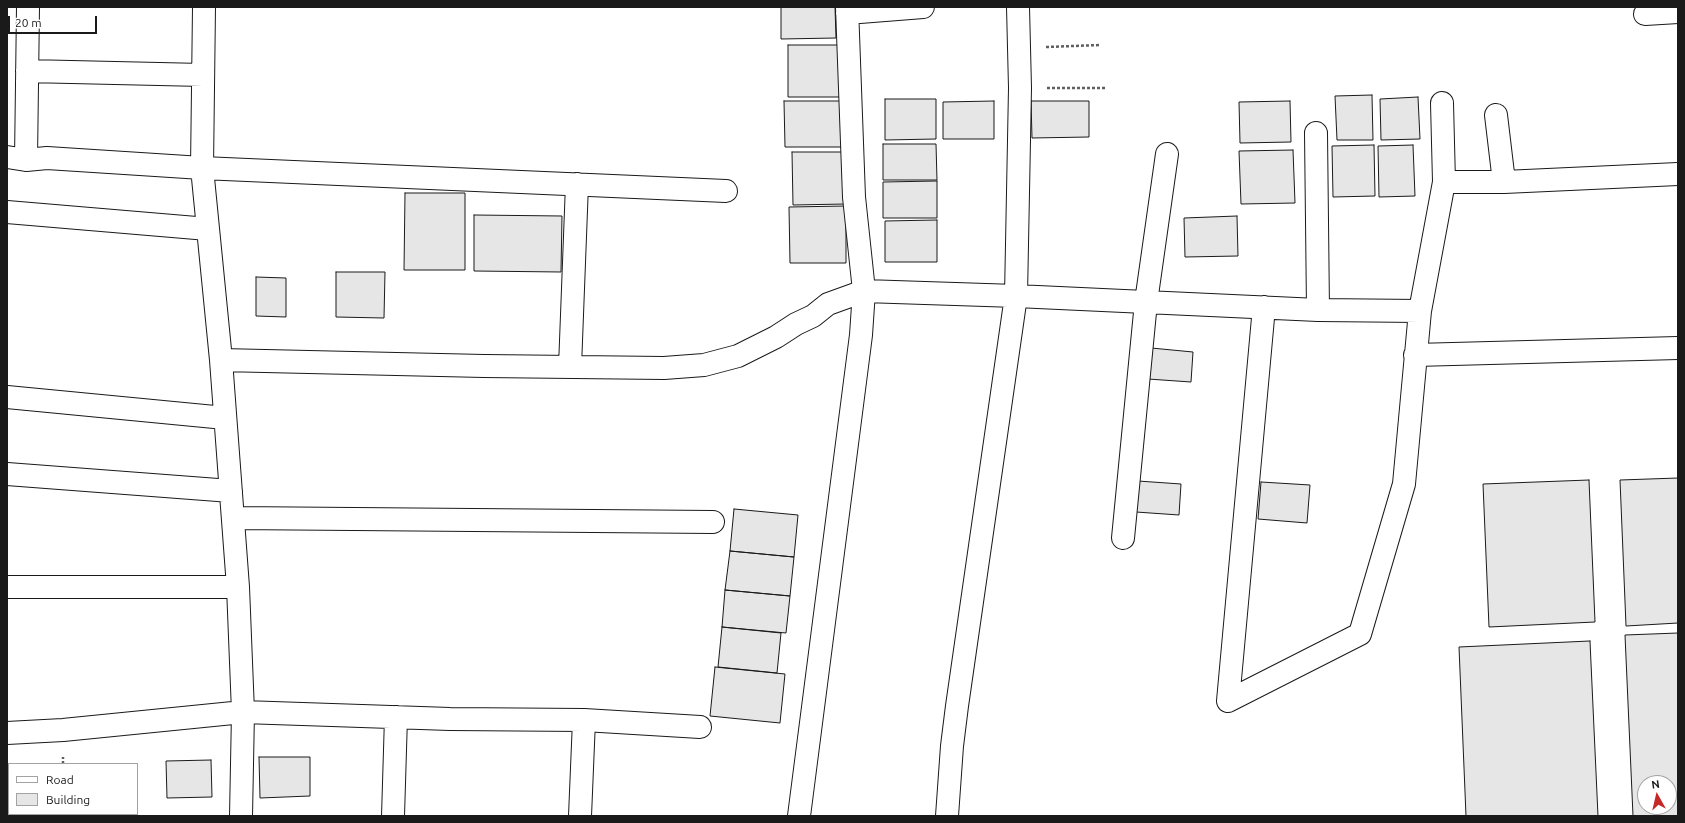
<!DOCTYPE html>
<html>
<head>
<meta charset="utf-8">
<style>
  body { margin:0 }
  #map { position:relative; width:1685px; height:823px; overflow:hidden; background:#fff; font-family:Ubuntu,sans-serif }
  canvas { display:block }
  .frame { position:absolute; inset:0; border:8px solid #1a1a1a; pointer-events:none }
  .legend { position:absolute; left:8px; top:763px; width:130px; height:52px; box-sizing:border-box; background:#fff; border:1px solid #a3a3a3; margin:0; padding:5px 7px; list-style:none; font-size:12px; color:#1a1a1a }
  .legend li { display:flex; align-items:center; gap:8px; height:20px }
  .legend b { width:20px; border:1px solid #a3a3a3 }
  .north { position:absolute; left:1637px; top:775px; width:40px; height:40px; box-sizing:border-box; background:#fff; border:1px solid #a3a3a3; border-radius:50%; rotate:352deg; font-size:11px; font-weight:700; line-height:16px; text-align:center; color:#1a1a1a }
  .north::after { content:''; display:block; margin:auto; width:14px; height:18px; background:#c62828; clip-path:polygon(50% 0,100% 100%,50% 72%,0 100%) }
  .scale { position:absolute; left:8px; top:16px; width:89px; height:18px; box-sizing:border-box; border:2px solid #1a1a1a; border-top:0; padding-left:5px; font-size:12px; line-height:14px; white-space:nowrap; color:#1a1a1a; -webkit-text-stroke:3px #fff; paint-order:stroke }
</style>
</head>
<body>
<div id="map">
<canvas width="1685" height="823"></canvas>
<div class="frame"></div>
<ul class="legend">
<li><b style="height:5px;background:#fff"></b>Road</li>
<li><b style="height:11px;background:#e6e6e6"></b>Building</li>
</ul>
<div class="north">N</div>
<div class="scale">20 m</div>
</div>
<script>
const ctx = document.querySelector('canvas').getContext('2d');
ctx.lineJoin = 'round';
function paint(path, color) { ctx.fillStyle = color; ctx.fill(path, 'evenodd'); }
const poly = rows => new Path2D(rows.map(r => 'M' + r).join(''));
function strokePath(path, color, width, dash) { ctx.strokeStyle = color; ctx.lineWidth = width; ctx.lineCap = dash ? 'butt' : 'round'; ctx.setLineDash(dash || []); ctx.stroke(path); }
const building = poly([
  [781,7,835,7,836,38,781,39,781,7],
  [788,45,842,45,842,97,788,97,788,45],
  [1372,95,1373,140,1337,140,1335,96,1372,95],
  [1418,97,1420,139,1381,140,1380,99,1418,97],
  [885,99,936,99,936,139,885,140,885,99],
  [784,101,844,101,844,147,785,147,784,101],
  [994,101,994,139,943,139,943,102,994,101],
  [1031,101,1089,101,1089,137,1032,138,1031,101],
  [1290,101,1291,142,1240,143,1239,102,1290,101],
  [883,144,936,144,937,180,883,180,883,144],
  [1374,145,1375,196,1333,197,1332,146,1374,145],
  [1413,145,1415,196,1379,197,1378,146,1413,145],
  [1293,150,1295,203,1241,204,1239,151,1293,150],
  [792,152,846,152,846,204,793,205,792,152],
  [937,181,937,218,883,218,883,182,937,181],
  [405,193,465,193,465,270,404,270,405,193],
  [846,206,846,263,790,263,789,207,846,206],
  [474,215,562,216,561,272,474,271,474,215],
  [1237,216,1238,256,1185,257,1184,218,1237,216],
  [937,220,937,262,885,262,885,221,937,220],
  [336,272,385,272,384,318,336,317,336,272],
  [256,277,286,278,286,317,256,316,256,277],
  [1151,348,1193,352,1191,382,1148,379,1151,348],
  [1678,478,1678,623,1626,626,1620,480,1678,478],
  [1589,480,1595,622,1489,627,1483,484,1589,480],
  [1138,481,1181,484,1179,515,1136,512,1138,481],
  [1261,482,1310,485,1307,523,1258,519,1261,482],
  [734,509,798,515,794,557,730,551,734,509],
  [730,551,794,557,790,596,725,590,730,551],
  [725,590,790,596,786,633,722,627,725,590],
  [722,627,781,633,777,673,718,667,722,627],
  [1678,633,1678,816,1633,816,1625,635,1678,633],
  [1645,783,1669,783,1669,807,1645,807,1645,783],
  [1590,641,1598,816,1466,816,1459,647,1590,641],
  [715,667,785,674,780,723,710,716,715,667],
  [259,757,310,757,310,796,260,798,259,757],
  [211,760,212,797,167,798,166,761,211,760]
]);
paint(building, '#e6e6e6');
strokePath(building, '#1a1a1a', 1);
const minor = poly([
  [204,7,202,168,221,360,238,587,243,712,241,816],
  [847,13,923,7],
  [1645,14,1678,12],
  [27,71,203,75],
  [1442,103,1444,182],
  [1496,115,1504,182],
  [1316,133,1318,310],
  [7,157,26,160,47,158,202,168,726,191],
  [26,160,28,7],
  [7,212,208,229],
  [1415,355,1678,348],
  [221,360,484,366,664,368,704,365,738,356,776,337,796,324,813,316,828,304,864,291,1016,296,1318,310,1420,311],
  [570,367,577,184],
  [7,397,225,418],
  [7,474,231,491],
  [234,518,713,522],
  [1123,538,1146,302,1167,154],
  [7,587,238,587],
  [1228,701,1360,634,1404,484,1420,311,1444,182,1504,182,1678,174],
  [1228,701,1264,307],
  [7,733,63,730,243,712,450,719,584,720,700,727],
  [393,816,396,717],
  [580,816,584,720],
  [799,816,861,335,864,291,854,197,847,7],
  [947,816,952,746,957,706,1016,296,1020,88,1018,7]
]);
strokePath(minor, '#1a1a1a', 24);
strokePath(poly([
  [1046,47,1100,45],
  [1047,88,1105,88],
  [63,764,63,757],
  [62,816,62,814]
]), '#5f5f5f', 2.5, [3, 2]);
strokePath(minor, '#fff', 22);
</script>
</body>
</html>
